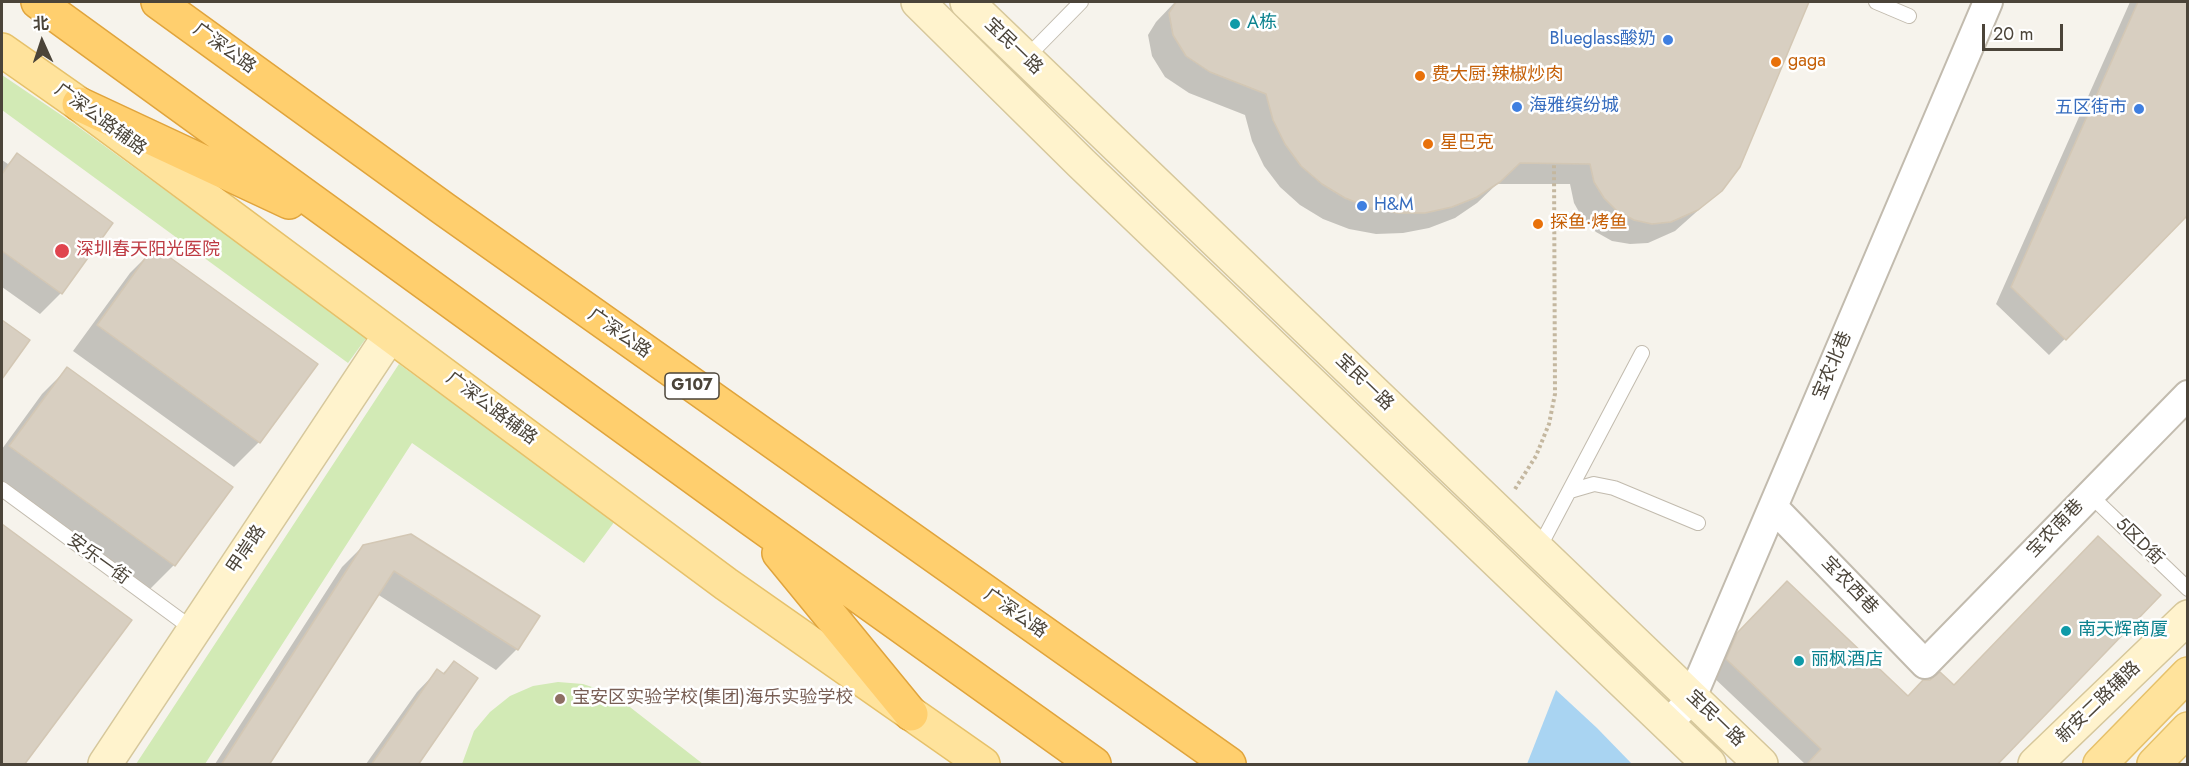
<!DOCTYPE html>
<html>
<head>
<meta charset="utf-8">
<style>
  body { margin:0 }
  #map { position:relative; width:2189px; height:766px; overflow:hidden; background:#f6f3ec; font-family:Jost,"Noto Sans SC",sans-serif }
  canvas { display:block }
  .frame { position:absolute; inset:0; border:3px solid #4b4439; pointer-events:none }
  .north { position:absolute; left:12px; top:12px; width:60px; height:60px; -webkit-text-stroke:4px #fff; paint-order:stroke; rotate:357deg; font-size:16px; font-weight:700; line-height:24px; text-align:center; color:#4b4439 }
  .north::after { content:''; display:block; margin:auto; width:21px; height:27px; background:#4b4439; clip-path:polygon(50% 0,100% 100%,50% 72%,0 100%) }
  .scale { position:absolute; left:1982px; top:24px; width:81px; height:27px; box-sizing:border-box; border:3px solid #4b4439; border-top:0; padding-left:8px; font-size:18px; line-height:21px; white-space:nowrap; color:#4b4439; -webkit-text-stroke:4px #fff; paint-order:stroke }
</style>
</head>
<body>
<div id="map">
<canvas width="2189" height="766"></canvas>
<div class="frame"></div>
<div class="north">北</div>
<div class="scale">20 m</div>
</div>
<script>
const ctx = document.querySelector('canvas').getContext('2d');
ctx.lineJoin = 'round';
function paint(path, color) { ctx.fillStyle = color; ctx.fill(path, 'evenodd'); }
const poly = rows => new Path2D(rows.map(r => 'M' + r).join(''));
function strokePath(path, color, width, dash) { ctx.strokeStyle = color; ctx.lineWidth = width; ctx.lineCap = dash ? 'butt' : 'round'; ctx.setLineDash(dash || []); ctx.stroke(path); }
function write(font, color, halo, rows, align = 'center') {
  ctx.font = font + ' Jost,"Noto Sans SC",sans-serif'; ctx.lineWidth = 5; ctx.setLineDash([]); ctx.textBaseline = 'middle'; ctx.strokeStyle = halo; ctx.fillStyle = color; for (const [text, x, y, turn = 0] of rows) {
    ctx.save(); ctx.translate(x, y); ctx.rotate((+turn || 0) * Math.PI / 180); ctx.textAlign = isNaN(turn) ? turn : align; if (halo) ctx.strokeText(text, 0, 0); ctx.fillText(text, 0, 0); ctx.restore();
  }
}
paint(poly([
  [2,75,73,123,367,337,348,363,2,110],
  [399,364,615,521,584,563,412,443,205,764,136,764],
  [558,682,583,684,607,692,626,704,703,764,462,764,474,731,490,712,510,696,533,686]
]), '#d2eab5');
paint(poly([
  [1556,690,1597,728,1632,764,1527,764]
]), '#a9d4f2');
paint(poly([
  [1175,2,1808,2,1739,167,1721,190,1675,231,1648,243,1630,244,1612,241,1596,232,1583,219,1574,203,1570,184,1497,184,1477,203,1455,218,1429,228,1403,233,1376,234,1349,229,1323,219,1300,205,1280,187,1264,166,1252,141,1245,115,1189,93,1165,77,1152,56,1148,35,1156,22],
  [2130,2,2188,2,2188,214,2049,355,1996,304],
  [17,155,111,224,60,294,40,314,2,287,2,160,8,164],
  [155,248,259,442,234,467,73,351,130,273],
  [2,322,28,341,2,376],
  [67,369,174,565,149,590,2,484,2,449,42,394],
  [2,526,130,620,23,764,2,764],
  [363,546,517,649,496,670,377,594,267,764,215,764,342,567],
  [1772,599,1907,698,1995,764,1805,764,1711,675,1721,651],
  [454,663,416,764,366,764,417,692,437,671,442,674]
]), '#0003');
const building = poly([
  [1176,2,1809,2,1740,167,1722,191,1698,210,1671,222,1652,224,1634,220,1617,211,1604,198,1594,182,1590,164,1520,163,1500,182,1477,197,1452,207,1425,213,1398,213,1371,208,1345,198,1322,184,1301,166,1285,144,1273,120,1266,94,1210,72,1186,56,1173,35,1169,13,1176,2],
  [2138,2,2187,2,2187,216,2066,340,2011,287,2138,2],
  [17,153,113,223,62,294,2,251,2,174,17,153],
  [154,246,318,364,260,443,97,325,154,246],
  [2,320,30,340,2,379,2,320],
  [67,367,233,487,175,566,9,446,67,367],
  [2,524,132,620,24,765,2,765,2,524],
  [411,534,540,616,518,650,394,571,269,765,221,765,363,545,411,534],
  [2098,536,2161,595,1997,765,1806,765,1821,749,1726,659,1737,633,1787,581,1908,696,1923,680,1930,680,1940,672,1954,685,2098,536],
  [454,661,478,678,418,765,371,765,437,669,444,674,454,661]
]);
paint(building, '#d8cfc1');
strokePath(building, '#d3c7b4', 1.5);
const lane = poly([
  [1876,2,1909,16],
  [1025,59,1081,2],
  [2,489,194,630],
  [1570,491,1594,484,1614,488,1698,523],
  [2090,495,2188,589],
  [1538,550,1642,353]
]);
const street = poly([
  [1773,507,1925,664,2188,395],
  [1668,725,1692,697,1988,2]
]);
const secondary = poly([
  [918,2,1081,163,1709,764],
  [967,2,1761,764],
  [105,764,390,335],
  [2035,764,2188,617]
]);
const primary = poly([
  [2,50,79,104,726,584,983,764],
  [2100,764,2188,674],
  [2154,764,2188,729]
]);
const highway = poly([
  [38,2,751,519,1094,764],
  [158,2,444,209,1229,764],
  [79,104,289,202],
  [779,553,911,714]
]);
strokePath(lane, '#c2bbae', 16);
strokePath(street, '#c2bbae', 32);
strokePath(secondary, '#d6c79b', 36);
strokePath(primary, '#e6c16a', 36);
strokePath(highway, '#e0a43c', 36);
strokePath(poly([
  [1515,489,1536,456,1549,424,1555,394,1554,163]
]), '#c4b79f', 4, [3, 3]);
strokePath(lane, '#fff', 14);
strokePath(street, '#fff', 28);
strokePath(secondary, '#fff3cd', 33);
strokePath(primary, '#ffe39c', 33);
strokePath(highway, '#ffcf6e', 33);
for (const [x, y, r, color] of [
  [1235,24,6,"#0f9aa8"],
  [1668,40,6,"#3f7fe0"],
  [1776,62,6,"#e8710a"],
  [1420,76,6,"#e8710a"],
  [1517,107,6,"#3f7fe0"],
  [2139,109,6,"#3f7fe0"],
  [1428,144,6,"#e8710a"],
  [1362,206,6,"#3f7fe0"],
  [1538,224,6,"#e8710a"],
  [62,251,8,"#e0444e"],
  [2066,631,6,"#0f9aa8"],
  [1799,661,6,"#0f9aa8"],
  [560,699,6,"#8d6e63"]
]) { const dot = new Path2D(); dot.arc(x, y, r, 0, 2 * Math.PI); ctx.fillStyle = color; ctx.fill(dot); strokePath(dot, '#fff', 2); }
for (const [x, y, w] of [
  [692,386,54]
]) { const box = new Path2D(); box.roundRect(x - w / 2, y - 13, w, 26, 4.5); ctx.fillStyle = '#fff'; ctx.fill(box); strokePath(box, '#4b4439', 1.5); }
write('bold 16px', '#4b4439', null, [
  ["G107",692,386]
]);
write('18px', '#0d838f', '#fff', [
  ["A栋",1247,24],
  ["南天辉商厦",2078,631],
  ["丽枫酒店",1811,661]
], 'left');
write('18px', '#366cbe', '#fff', [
  ["Blueglass酸奶",1656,40],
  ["海雅缤纷城",1529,107,"left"],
  ["五区街市",2127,109],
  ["H&M",1374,206,"left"]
], 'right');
write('18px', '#4b4439', '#fff', [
  ["宝民一路",1013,47,44],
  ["广深公路",224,49,36],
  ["广深公路辅路",100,120,36],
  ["广深公路",619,334,35],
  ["宝农北巷",1833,366,-67],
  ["宝民一路",1364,383,44],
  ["广深公路辅路",491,409,37],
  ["宝农南巷",2056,529,-46],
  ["5区D街",2139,542,44],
  ["甲岸路",247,550,-56],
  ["安乐一街",98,560,36],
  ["宝农西巷",1849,586,46],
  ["广深公路",1015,614,35],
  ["新安二路辅路",2099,703,-44],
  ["宝民一路",1715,719,44]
]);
write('18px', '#c56008', '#fff', [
  ["gaga",1788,62],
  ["费大厨·辣椒炒肉",1432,76],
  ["星巴克",1440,144],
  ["探鱼·烤鱼",1550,224]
], 'left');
write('18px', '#be3a42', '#fff', [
  ["深圳春天阳光医院",76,251]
], 'left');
write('18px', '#785e54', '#fff', [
  ["宝安区实验学校(集团)海乐实验学校",572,699]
], 'left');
</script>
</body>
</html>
